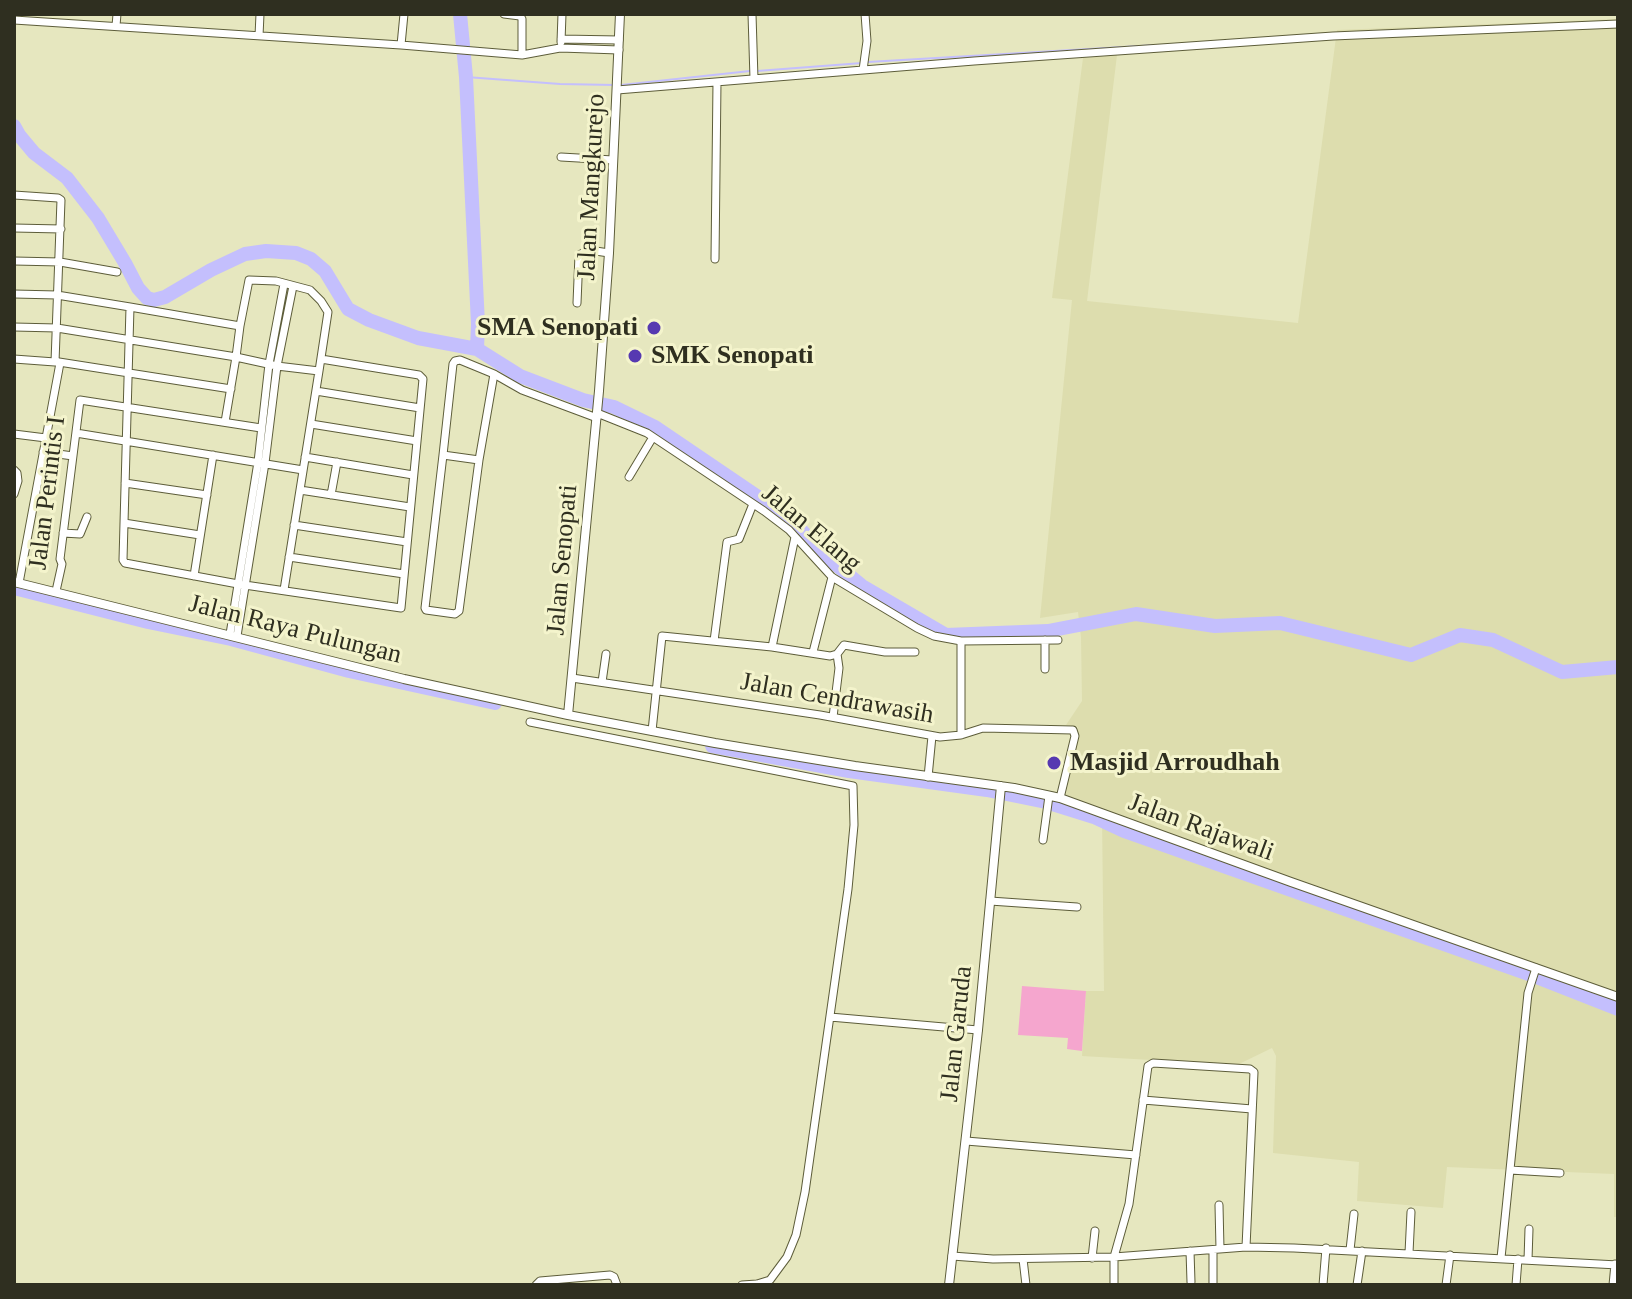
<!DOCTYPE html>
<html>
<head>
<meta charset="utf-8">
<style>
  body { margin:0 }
  #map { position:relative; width:1632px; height:1299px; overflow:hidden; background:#e6e7bf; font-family:Georgia,serif }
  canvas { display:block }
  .frame { position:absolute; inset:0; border:16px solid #2f2f20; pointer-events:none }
</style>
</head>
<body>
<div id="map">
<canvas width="1632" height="1299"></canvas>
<div class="frame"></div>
</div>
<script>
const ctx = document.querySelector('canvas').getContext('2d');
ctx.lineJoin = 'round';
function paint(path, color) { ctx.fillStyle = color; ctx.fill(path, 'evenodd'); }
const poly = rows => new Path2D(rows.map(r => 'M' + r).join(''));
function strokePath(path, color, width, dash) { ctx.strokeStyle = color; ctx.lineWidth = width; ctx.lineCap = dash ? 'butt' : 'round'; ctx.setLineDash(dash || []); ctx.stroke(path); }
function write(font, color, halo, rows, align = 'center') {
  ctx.font = font + ' Georgia,serif'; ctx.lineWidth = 6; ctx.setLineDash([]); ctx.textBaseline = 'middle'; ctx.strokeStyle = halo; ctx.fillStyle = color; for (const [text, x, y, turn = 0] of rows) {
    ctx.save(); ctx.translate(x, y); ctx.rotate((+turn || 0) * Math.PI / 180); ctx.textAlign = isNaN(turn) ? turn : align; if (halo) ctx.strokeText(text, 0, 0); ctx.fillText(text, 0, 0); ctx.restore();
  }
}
paint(poly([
  [1618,19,1618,1217,1614,1217,1614,1174,1447,1167,1443,1208,1357,1201,1359,1162,1273,1153,1276,1056,1272,1048,1237,1065,1082,1056,1086,991,1104,991,1102,814,1065,800,1078,727,1066,725,1082,701,1081,637,1078,612,1040,618,1072,300,1052,298,1083,58,1117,55,1087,301,1298,323,1337,30]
]), '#ddddae');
paint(poly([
  [1022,986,1086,991,1082,1051,1067,1049,1068,1038,1018,1035]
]), '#f5a6ce');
strokePath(poly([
  [868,62,1157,45],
  [757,71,862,63],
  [466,77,560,84,615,85],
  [621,85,750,71]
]), '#c4bffd', 2);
strokePath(poly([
  [460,14,466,77,478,324,477,349],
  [14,126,19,135,34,153,67,178,98,218,125,263,138,288,147,298,154,300,165,297,211,270,245,254,266,251,296,253,311,259,325,271,348,309,369,320,418,338,477,349,520,376,583,400,614,407,655,427,792,520,822,553,862,586,946,635,1048,631,1136,614,1215,626,1280,623,1411,655,1460,635,1493,640,1562,672,1618,667],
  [14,588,148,622,231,639,349,671,495,703],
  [712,746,849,771,987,790,1046,802,1094,817,1124,831,1534,976,1618,1009]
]), '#c4bffd', 14);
const minor = poly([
  [504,14,520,16,522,19,522,55],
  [752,14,754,79],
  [14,20,401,45,522,55,560,48,619,50],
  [116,26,117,14],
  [259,36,260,14],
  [561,39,619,40],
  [561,42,562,14],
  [401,45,404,14],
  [863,70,867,41,865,14],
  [617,90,974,61,1333,36,1618,24],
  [561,157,613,160],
  [14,195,58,198,61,200,55,362,14,359],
  [14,228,61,229],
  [715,259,717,82],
  [14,261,60,262,117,272],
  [14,294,57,295,130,307,124,523,123,560,125,563,238,584,401,608,423,379,419,375,321,359],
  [577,303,579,255,589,250,609,253],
  [130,307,240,326],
  [14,327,57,328,236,357,277,366,319,371,328,312,321,301,310,290,276,281,249,280,240,326,236,357,225,422],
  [59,362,231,389],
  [494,374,479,460,459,611,455,614,426,610,425,608,443,455,453,364,455,361,460,360,494,374,522,390,597,418],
  [316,391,420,408],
  [597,413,647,433,764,511,789,530,832,577,917,628,934,636,961,641,1058,640],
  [311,424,417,441],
  [76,433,303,470],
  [14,434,46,438],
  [43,452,73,456],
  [443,455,479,460],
  [305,457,413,475],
  [14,470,17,473,18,481,14,494],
  [629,477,653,437],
  [125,483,207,495],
  [300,490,410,507],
  [331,495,337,462],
  [124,523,200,535],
  [294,525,407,542],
  [63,533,80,534,87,517],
  [289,557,404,574],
  [194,576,213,455],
  [19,583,60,363],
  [284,590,319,371],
  [56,591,62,564,60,559,80,400,261,428],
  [230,634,258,462,269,364,284,284],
  [237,636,265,463,277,366,293,286],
  [1045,640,1045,669],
  [714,641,727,542,739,539,753,504],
  [961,641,961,735],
  [772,647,795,537],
  [813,652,832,577],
  [572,678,820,715,940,737,961,735,983,728,1073,730,1075,736,1060,798],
  [602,682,606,654],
  [833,717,839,668,837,654],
  [530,722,853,786,854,825,848,889,805,1192,796,1235,787,1257,770,1280,757,1284,742,1285],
  [652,731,662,636,772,647,830,656,837,654,844,645,885,652,915,652],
  [928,777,932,736],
  [1043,840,1049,796],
  [990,901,1077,907],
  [830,1017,978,1030],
  [1143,1100,1252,1109],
  [966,1141,1136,1155],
  [1510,1170,1560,1173],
  [1219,1205,1220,1249],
  [1213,1250,1213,1285],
  [1350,1250,1354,1214],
  [1190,1251,1191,1282],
  [1409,1253,1411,1212],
  [952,1256,993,1259,1114,1257,1246,1247,1294,1248,1618,1265],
  [1092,1258,1095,1231],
  [1501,1258,1528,993,1536,968],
  [1023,1259,1026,1285],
  [1528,1260,1529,1229],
  [536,1285,540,1281,610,1275,614,1277,617,1285],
  [1114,1285,1114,1257,1129,1204,1148,1066,1153,1063,1250,1069,1254,1072,1246,1247],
  [1323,1285,1326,1248],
  [1357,1285,1362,1251],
  [1446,1285,1450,1255],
  [1516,1285,1518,1259],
  [1613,1285,1615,1264]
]);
const tertiary = poly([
  [14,582,404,679,568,715,715,743,855,766,1014,788,1060,798,1291,882,1618,997],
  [568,715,599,391,609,253,620,14],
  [949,1285,978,1030,1001,786]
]);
strokePath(minor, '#5d5d3a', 9);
strokePath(tertiary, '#5d5d3a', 10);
strokePath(minor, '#fff', 7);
strokePath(tertiary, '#fff', 8);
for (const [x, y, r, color] of [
  [654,328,8,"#5639b1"],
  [635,356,8,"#5639b1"],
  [1054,763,8,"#5639b1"]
]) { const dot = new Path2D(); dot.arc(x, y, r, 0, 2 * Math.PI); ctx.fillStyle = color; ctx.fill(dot); strokePath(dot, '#f4f4cc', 3); }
write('26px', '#2f2f20', '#f4f4cc', [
  ["Jalan Mangkurejo",592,187,-87],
  ["Jalan Perintis I",48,493,-83],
  ["Jalan Elang",811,529,40],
  ["Jalan Senopati",563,560,-85],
  ["Jalan Raya Pulungan",295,630,14],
  ["Jalan Cendrawasih",837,699,10],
  ["Jalan Rajawali",1201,828,20],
  ["Jalan Garuda",957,1034,-84]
]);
write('bold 26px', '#2f2f20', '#f4f4cc', [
  ["SMA Senopati",638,328,"right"],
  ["SMK Senopati",651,356],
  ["Masjid Arroudhah",1070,763]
], 'left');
</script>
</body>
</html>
